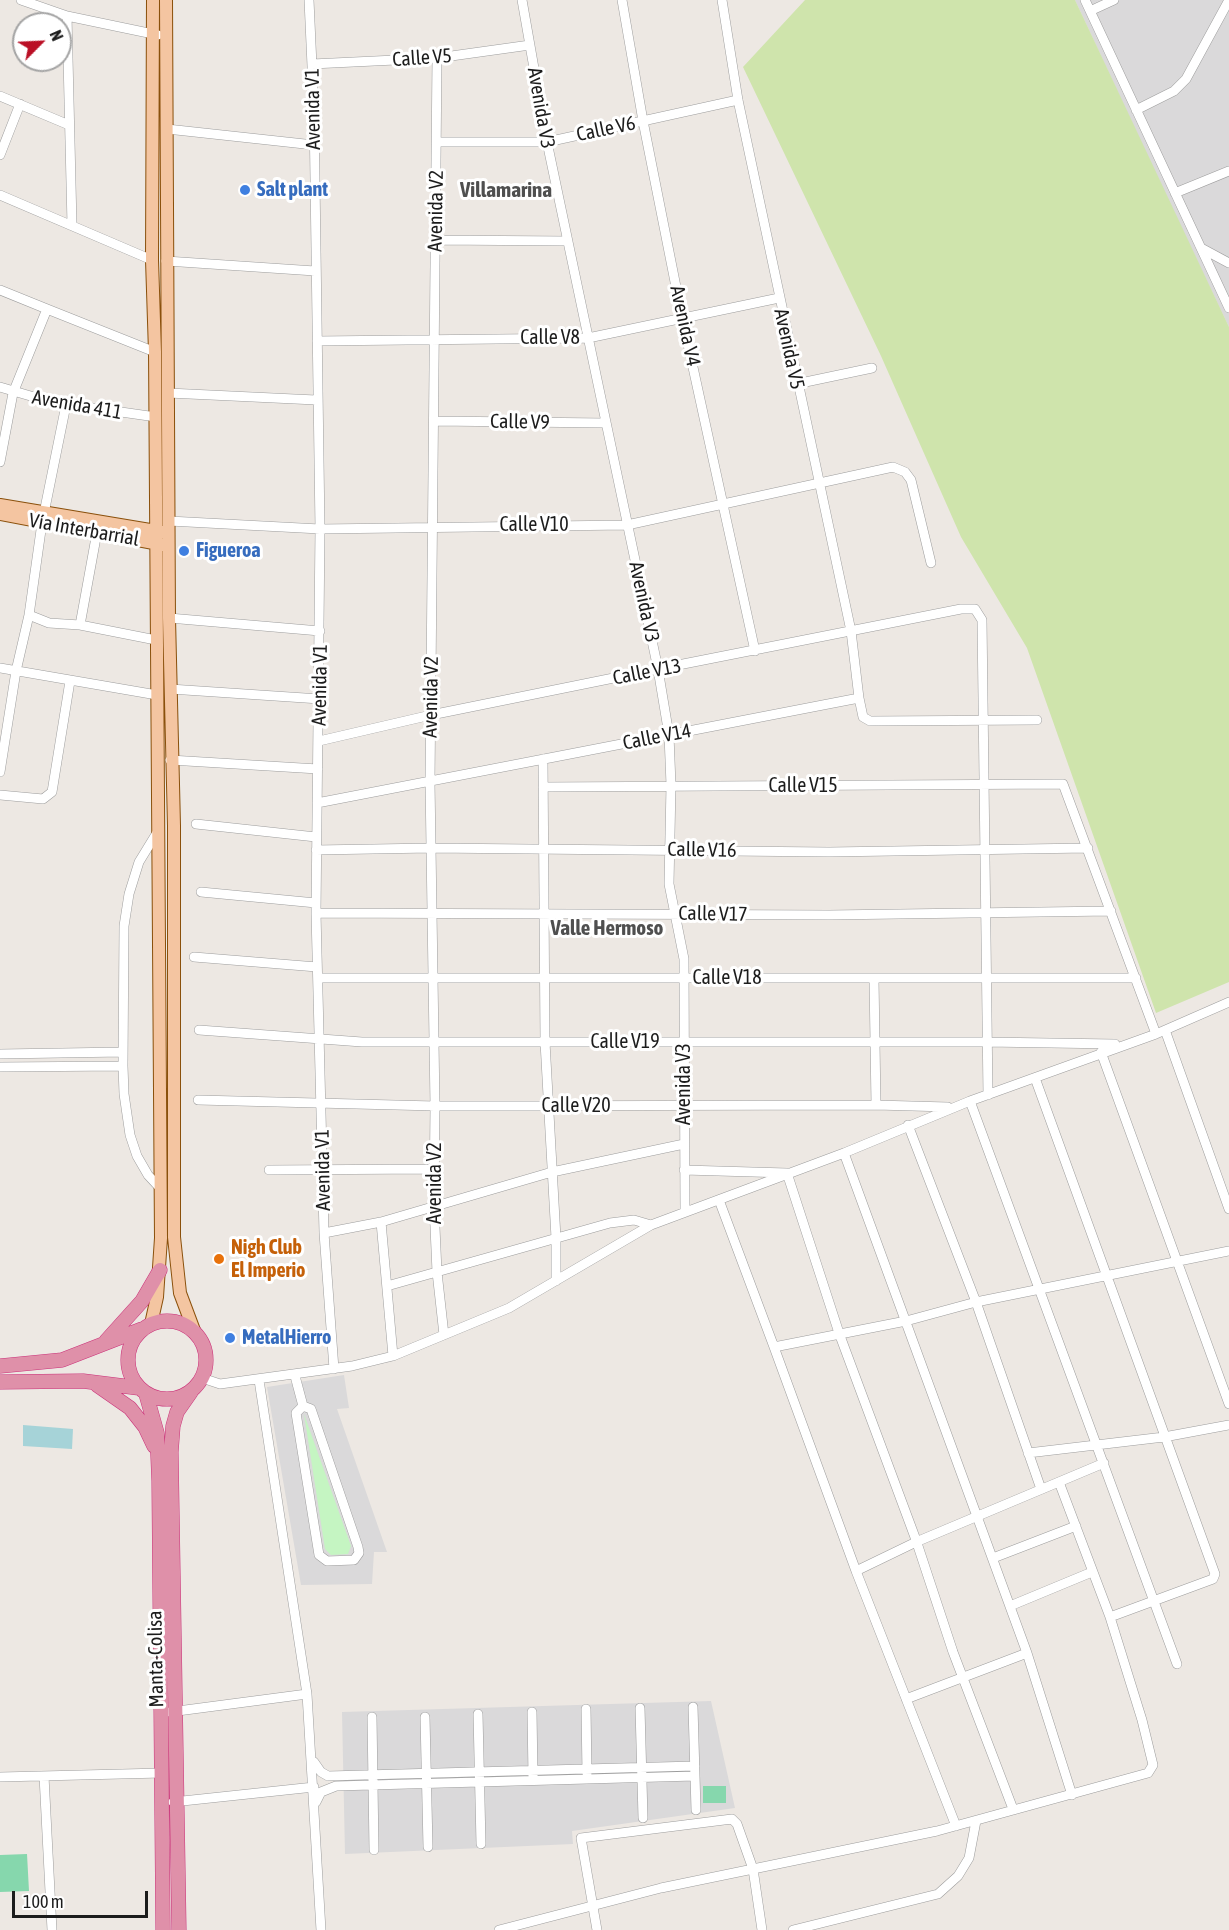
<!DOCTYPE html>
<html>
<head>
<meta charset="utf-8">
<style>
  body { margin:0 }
  #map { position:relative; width:1229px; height:1930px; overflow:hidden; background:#ede8e3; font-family:"Asap Condensed",sans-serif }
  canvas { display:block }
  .north { position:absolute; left:12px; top:12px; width:60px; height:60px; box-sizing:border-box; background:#fff; border:2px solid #a4a4a4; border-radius:50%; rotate:66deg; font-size:16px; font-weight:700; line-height:24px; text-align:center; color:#1c1c1c }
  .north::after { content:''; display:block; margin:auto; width:21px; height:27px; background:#ba0f25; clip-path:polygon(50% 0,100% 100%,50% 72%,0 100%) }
  .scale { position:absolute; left:12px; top:1891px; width:136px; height:27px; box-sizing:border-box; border:3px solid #1c1c1c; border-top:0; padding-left:8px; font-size:18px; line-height:21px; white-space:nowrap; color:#1c1c1c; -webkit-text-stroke:4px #fff; paint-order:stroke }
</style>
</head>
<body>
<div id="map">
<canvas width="1229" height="1930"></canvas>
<div class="north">N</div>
<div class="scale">100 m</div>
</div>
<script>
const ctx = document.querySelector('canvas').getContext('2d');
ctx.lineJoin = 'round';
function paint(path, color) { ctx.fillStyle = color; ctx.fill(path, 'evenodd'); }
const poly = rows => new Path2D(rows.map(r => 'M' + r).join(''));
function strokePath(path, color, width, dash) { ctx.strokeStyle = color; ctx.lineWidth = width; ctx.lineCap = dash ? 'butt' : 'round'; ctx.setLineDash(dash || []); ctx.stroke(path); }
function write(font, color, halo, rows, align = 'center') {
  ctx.font = font + ' "Asap Condensed",sans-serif'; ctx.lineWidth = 6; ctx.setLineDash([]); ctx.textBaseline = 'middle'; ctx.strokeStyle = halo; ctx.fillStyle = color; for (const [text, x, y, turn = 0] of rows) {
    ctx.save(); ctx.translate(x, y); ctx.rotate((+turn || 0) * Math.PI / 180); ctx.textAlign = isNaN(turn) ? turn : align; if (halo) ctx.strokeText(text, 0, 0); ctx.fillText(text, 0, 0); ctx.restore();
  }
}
paint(poly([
  [1075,0,1229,0,1229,327,1168,200],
  [344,1375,349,1408,337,1409,387,1552,374,1552,372,1584,301,1585,267,1387],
  [711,1701,735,1808,572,1831,573,1844,345,1854,342,1712]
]), '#dad9da');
paint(poly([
  [805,0,1075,0,1229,327,1229,982,1156,1013,1027,648,961,537,881,356,743,67]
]), '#cfe4ac');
paint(poly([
  [304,1414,351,1546,348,1554,331,1555,325,1549]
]), '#c5f5c2');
paint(poly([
  [703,1786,726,1786,726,1803,703,1803],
  [27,1854,29,1891,0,1892,0,1855]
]), '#86d7ad');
paint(poly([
  [23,1425,73,1429,72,1449,23,1446]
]), '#a6d3d8');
const minor = poly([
  [21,0,67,16,158,35],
  [309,0,314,110,320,529,316,913,324,1233,334,1369],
  [522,0,547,142,658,669,669,735,671,785,669,884,684,959,685,1212],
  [622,0,643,121,682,317,755,651],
  [722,0,738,100,851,631,859,698],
  [1085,0,1229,308],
  [1090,11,1114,0],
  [67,16,72,225],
  [437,58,430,782,435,1106,434,1205,437,1272,444,1335],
  [312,64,437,58,530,45],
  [0,96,69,125],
  [1136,110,1174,91,1186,79,1229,0],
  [167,129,314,145],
  [437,142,547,142,738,100],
  [0,155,20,104],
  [1175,193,1229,171],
  [0,195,152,260],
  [436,240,567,241],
  [1201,248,1229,263],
  [166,261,315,271],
  [0,290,47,309],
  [317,341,588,338,779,298],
  [796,384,872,368],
  [0,387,51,402,156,417],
  [168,393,316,400],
  [435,421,605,423],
  [0,462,13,393,47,309,155,352],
  [169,521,320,529,627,525,893,467,905,472,911,480,931,563],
  [29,615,49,623,80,625,156,640],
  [169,618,320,631],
  [80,625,97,532],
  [0,668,157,695],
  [170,689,320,699],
  [319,741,431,715,658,669,961,609,975,609,982,620,988,1095],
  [543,759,545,1042,556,1238,556,1281],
  [170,760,318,769],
  [0,772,16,671,29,615,42,523,66,405],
  [543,787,1063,784,1156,1034],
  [0,795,43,799,52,792,70,681],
  [317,803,859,698,863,717,870,721,1037,720],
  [196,824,316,837],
  [158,831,139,862,129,894,124,926,123,1066,124,1094,130,1135,137,1156,148,1175,160,1188],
  [316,850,431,848,829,852,1088,848],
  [201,892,316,903],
  [316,913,829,915,1111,911],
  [194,957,317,967],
  [318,978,1136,978],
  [874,979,876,1105],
  [199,1030,362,1042,986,1042,1115,1044],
  [1165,1030,1229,1209],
  [1101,1052,1229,1404],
  [0,1054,123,1052],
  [0,1067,123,1066],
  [1035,1078,1215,1574,1213,1579,1110,1617],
  [198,1100,435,1106,876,1105,948,1107],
  [970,1101,1177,1664],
  [908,1125,976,1302,1041,1489],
  [844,1153,1027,1653,1072,1795],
  [269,1170,433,1169],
  [684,1170,787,1173,839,1333,916,1540,953,1652,1013,1809],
  [719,1200,774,1347,906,1321,976,1302,1229,1251],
  [381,1222,393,1356],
  [324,1233,381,1222,552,1172,684,1144],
  [387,1286,610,1223,634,1220,651,1225],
  [774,1347,856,1571,956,1826],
  [295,1376,303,1406],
  [202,1378,220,1384,352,1366,393,1356,509,1308,651,1225,844,1153,970,1101,1156,1034,1229,1002],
  [259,1380,307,1694,321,1930],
  [303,1406,311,1409,358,1547,359,1553,354,1560,327,1561,319,1555,296,1413,303,1406],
  [1028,1453,1164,1437,1229,1425],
  [993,1558,1076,1526],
  [856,1571,916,1542,1104,1463],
  [1010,1606,1092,1572],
  [906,1699,1027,1653],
  [693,1707,696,1810],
  [640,1708,643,1818],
  [586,1709,587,1773],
  [170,1712,307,1694],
  [532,1712,533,1776],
  [478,1714,481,1844],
  [372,1717,374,1850],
  [425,1717,428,1847],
  [314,1762,321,1772,328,1776,695,1766],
  [44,1776,52,1930],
  [0,1777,162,1773],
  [173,1802,314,1787],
  [316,1802,321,1792,336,1786,695,1776],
  [499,1930,661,1888,937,1831,1148,1773,1153,1765,1142,1720,1110,1617,1059,1482],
  [597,1930,581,1838,732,1819,737,1824,753,1869,762,1930],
  [793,1930,938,1894,958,1876,969,1858,976,1821]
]);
const major = poly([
  [166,0,169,618,174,826,174,1237,180,1293,195,1333],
  [0,505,162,532],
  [0,514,164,545],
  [151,1324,157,1297,161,1238,155,352,152,260,153,0]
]);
const highway = poly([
  '128 1360a39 39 0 1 1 78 0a39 39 0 1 1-78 0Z',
  [106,1341,142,1301,160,1270],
  [0,1366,62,1360,142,1329],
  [0,1382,83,1381,139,1388],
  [97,1385,130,1408,145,1427,154,1446],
  [146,1394,157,1433,159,1481,163,1930],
  [179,1930,171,1452,173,1426,177,1412,191,1392]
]);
strokePath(minor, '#9d9d9d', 10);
strokePath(major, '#8a500b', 14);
strokePath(highway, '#ca3179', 15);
strokePath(minor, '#fff', 9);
strokePath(major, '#f4c5a1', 12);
strokePath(highway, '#df90a9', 14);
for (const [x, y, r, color] of [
  [245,190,6,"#3f7fe0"],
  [184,551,6,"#3f7fe0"],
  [219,1259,6,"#e8710a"],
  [230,1338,6,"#3f7fe0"]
]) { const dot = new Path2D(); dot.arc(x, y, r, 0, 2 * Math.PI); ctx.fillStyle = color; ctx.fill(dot); strokePath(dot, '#fff', 2); }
write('20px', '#1c1c1c', '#fff', [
  ["Calle V5",422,58,-4],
  ["Avenida V3",541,108,80],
  ["Avenida V1",313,109,-91],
  ["Calle V6",606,129,-12],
  ["Avenida V2",436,211,-89],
  ["Avenida V4",685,326,78],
  ["Calle V8",550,338],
  ["Avenida V5",789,349,78],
  ["Avenida 411",77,405,10],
  ["Calle V9",520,422,1],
  ["Calle V10",534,525],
  ["Vía Interbarrial",84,530,10],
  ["Avenida V3",644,602,78],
  ["Calle V13",647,672,-11],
  ["Avenida V1",320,685,-89],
  ["Avenida V2",431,697,-89],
  ["Calle V14",657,737,-11],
  ["Calle V15",803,786],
  ["Calle V16",702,850,1],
  ["Calle V17",713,914,1],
  ["Calle V18",727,978],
  ["Calle V19",625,1042],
  ["Avenida V3",684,1084,-90],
  ["Calle V20",576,1106],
  ["Avenida V1",323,1170,-91],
  ["Avenida V2",435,1183,-90],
  ["Manta-Colisa",156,1659,-91]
]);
write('bold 20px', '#366cbe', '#fff', [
  ["Salt plant",257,190],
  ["Figueroa",196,551],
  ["MetalHierro",242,1338]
], 'left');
write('bold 20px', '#c56008', '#fff', [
  ["Nigh Club",231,1248],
  ["El Imperio",231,1271]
], 'left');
write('bold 21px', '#4f4f4f', '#fff', [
  ["Villamarina",506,190],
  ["Valle Hermoso",607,928]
]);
</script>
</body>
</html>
